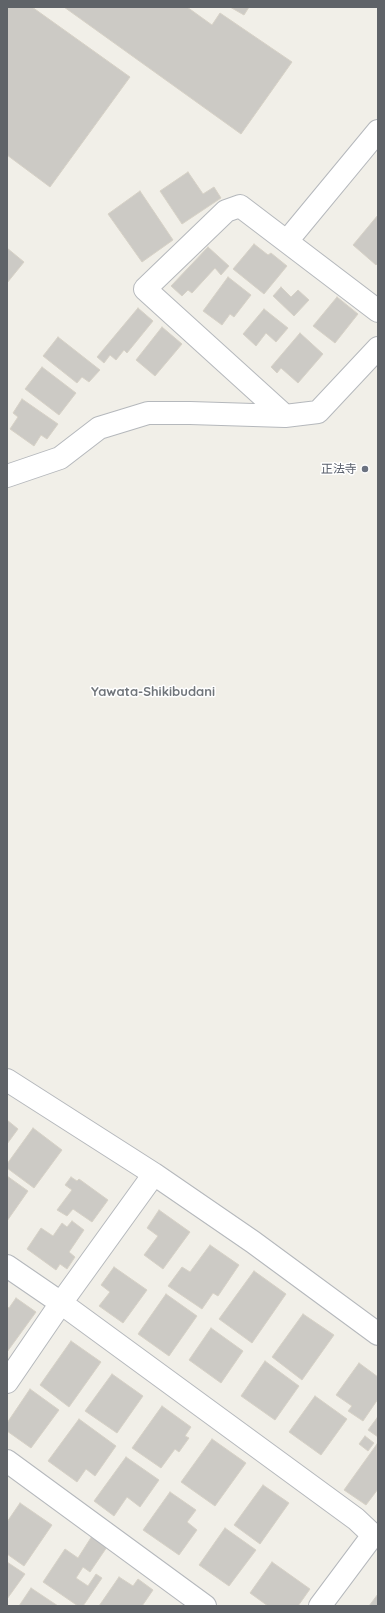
<!DOCTYPE html>
<html>
<head>
<meta charset="utf-8">
<style>
  body { margin:0 }
  #map { position:relative; width:385px; height:1613px; overflow:hidden; background:#f1efe8; font-family:Quicksand,sans-serif }
  canvas { display:block }
  .frame { position:absolute; inset:0; border:8px solid #5f6368; pointer-events:none }
</style>
</head>
<body>
<div id="map">
<canvas width="385" height="1613"></canvas>
<div class="frame"></div>
</div>
<script>
const ctx = document.querySelector('canvas').getContext('2d');
ctx.lineJoin = 'round';
function paint(path, color) { ctx.fillStyle = color; ctx.fill(path, 'evenodd'); }
const poly = rows => new Path2D(rows.map(r => 'M' + r).join(''));
function strokePath(path, color, width, dash) { ctx.strokeStyle = color; ctx.lineWidth = width; ctx.lineCap = dash ? 'butt' : 'round'; ctx.setLineDash(dash || []); ctx.stroke(path); }
function write(font, color, halo, rows, align = 'center') {
  ctx.font = font + ' Quicksand,"Noto Sans JP",sans-serif'; ctx.lineWidth = 3; ctx.setLineDash([]); ctx.textBaseline = 'middle'; ctx.strokeStyle = halo; ctx.fillStyle = color; for (const [text, x, y, turn = 0] of rows) {
    ctx.save(); ctx.translate(x, y); ctx.rotate((+turn || 0) * Math.PI / 180); ctx.textAlign = isNaN(turn) ? turn : align; if (halo) ctx.strokeText(text, 0, 0); ctx.fillText(text, 0, 0); ctx.restore();
  }
}
const building = poly([
  [7,7,32,7,130,77,50,187,7,155,7,7],
  [64,7,187,7,212,25,220,13,292,62,241,134,64,7],
  [230,7,249,7,244,15,230,7],
  [188,172,203,194,214,187,221,198,182,224,160,191,188,172],
  [140,191,173,240,142,262,108,214,140,191],
  [378,215,378,263,376,265,353,245,378,215],
  [254,244,268,255,271,253,287,266,264,294,233,269,254,244],
  [208,247,229,266,221,275,215,268,192,293,188,290,182,296,171,286,208,247],
  [7,248,24,262,7,283,7,248],
  [228,277,251,295,234,317,230,314,222,325,203,311,228,277],
  [281,287,291,297,298,290,309,300,294,316,273,296,281,287],
  [337,297,358,314,335,343,313,326,337,297],
  [138,308,153,321,127,353,124,350,116,360,110,355,104,363,97,357,138,308],
  [264,309,288,328,276,342,266,333,256,346,243,334,264,309],
  [162,327,182,344,155,376,136,360,162,327],
  [300,333,323,354,298,383,281,368,277,373,271,367,300,333],
  [58,337,100,370,89,382,82,377,77,383,43,356,58,337],
  [42,367,76,393,59,415,25,389,42,367],
  [22,399,58,424,47,439,41,435,34,446,10,429,18,417,13,413,22,399],
  [7,1120,18,1129,7,1144,7,1120],
  [33,1128,62,1150,34,1188,7,1168,7,1164,33,1128],
  [7,1176,28,1191,7,1221,7,1176],
  [71,1177,77,1181,79,1179,108,1200,92,1222,73,1209,67,1216,57,1210,72,1190,65,1185,71,1177],
  [159,1210,190,1232,163,1269,144,1255,158,1236,147,1228,159,1210],
  [72,1221,84,1230,69,1252,75,1257,67,1269,60,1264,56,1270,27,1249,41,1228,53,1236,62,1223,67,1227,72,1221],
  [210,1245,239,1265,218,1296,213,1293,202,1309,168,1286,182,1267,190,1272,210,1245],
  [114,1267,147,1290,123,1323,99,1306,110,1292,101,1285,114,1267],
  [254,1271,286,1294,252,1343,219,1319,254,1271],
  [166,1294,197,1316,169,1356,138,1334,166,1294],
  [16,1298,36,1312,7,1352,7,1307,9,1308,16,1298],
  [303,1314,334,1335,302,1380,272,1357,303,1314],
  [211,1328,243,1351,221,1383,189,1360,211,1328],
  [71,1341,101,1362,69,1407,40,1385,71,1341],
  [265,1361,299,1386,275,1420,241,1396,265,1361],
  [359,1363,378,1377,378,1399,363,1421,348,1411,352,1406,336,1395,359,1363],
  [112,1374,143,1396,117,1433,85,1411,112,1374],
  [30,1389,59,1410,31,1448,7,1431,7,1423,30,1389],
  [315,1396,347,1419,321,1455,289,1432,315,1396],
  [162,1406,191,1427,185,1436,189,1438,179,1452,175,1449,161,1468,132,1448,162,1406],
  [377,1418,378,1419,378,1437,368,1430,377,1418],
  [79,1419,116,1446,95,1476,86,1469,77,1482,48,1461,79,1419],
  [365,1436,374,1443,368,1451,359,1444,365,1436],
  [212,1439,246,1463,215,1506,181,1482,212,1439],
  [377,1444,378,1489,366,1505,344,1490,377,1444],
  [126,1457,159,1480,140,1507,127,1497,114,1516,94,1501,126,1457],
  [263,1485,289,1503,260,1544,234,1525,263,1485],
  [170,1492,196,1510,187,1522,197,1530,179,1555,143,1530,170,1492],
  [20,1503,52,1525,24,1566,7,1554,7,1522,20,1503],
  [225,1528,256,1550,229,1586,199,1565,225,1528],
  [92,1536,107,1547,90,1572,83,1567,76,1578,88,1586,96,1574,102,1578,83,1606,78,1606,43,1582,65,1549,78,1558,92,1536],
  [7,1562,25,1574,7,1599,7,1562],
  [272,1562,310,1589,298,1606,268,1606,250,1593,272,1562],
  [119,1577,133,1586,138,1579,153,1590,142,1606,99,1606,119,1577],
  [31,1588,58,1606,19,1606,31,1588],
  [378,1594,378,1606,369,1606,378,1594]
]);
paint(building, '#cccac5');
strokePath(building, '#d6d1c6', 1);
const street = poly([
  [287,241,378,131],
  [285,416,145,289,226,211,240,206,378,311],
  [7,476,60,458,99,428,148,413,190,413,285,416,318,412,378,348],
  [7,1080,154,1174,61,1303,356,1519,373,1535,320,1606],
  [154,1174,253,1242,378,1334],
  [7,1266,61,1303,7,1382],
  [7,1461,205,1606]
]);
strokePath(street, '#b5b8bc', 24);
strokePath(street, '#fff', 22);
for (const [x, y, r, color] of [
  [365,469,4,"#6b7280"]
]) { const dot = new Path2D(); dot.arc(x, y, r, 0, 2 * Math.PI); ctx.fillStyle = color; ctx.fill(dot); strokePath(dot, '#fff', 1.5); }
write('12px', '#5b616d', '#fff', [
  ["正法寺",357,469]
], 'right');
write('bold 13px', '#70757a', '#fff', [
  ["Yawata-Shikibudani",153,692]
]);
</script>
</body>
</html>
